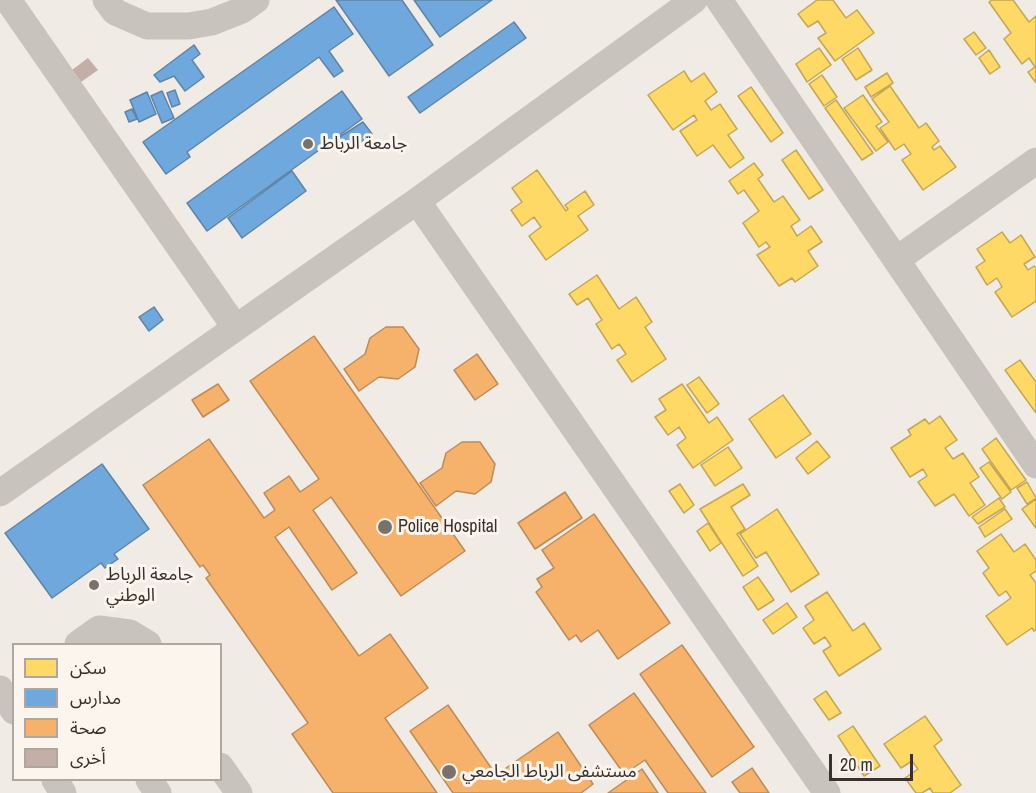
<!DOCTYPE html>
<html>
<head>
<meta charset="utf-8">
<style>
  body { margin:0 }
  #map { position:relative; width:1036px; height:793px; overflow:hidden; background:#f0ebe5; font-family:"Archivo Narrow","Noto Sans Arabic",sans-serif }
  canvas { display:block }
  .legend { position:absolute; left:12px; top:643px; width:210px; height:138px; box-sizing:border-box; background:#fbf5ee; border:2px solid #aea6a0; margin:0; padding:8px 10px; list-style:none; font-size:18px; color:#3b302b }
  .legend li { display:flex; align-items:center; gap:12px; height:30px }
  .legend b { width:30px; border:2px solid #aea6a0 }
  .scale { position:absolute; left:829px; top:754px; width:84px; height:27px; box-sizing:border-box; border:3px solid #3b302b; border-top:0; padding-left:8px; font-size:18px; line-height:21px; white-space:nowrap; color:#3b302b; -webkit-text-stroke:4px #fbf5ee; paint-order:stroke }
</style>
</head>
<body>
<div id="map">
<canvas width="1036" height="793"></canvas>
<ul class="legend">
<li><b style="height:16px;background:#ffd966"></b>سكن</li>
<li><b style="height:16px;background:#6fa8dc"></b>مدارس</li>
<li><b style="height:16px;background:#f6b26b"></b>صحة</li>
<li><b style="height:16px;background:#c3afa7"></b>أخرى</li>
</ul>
<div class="scale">20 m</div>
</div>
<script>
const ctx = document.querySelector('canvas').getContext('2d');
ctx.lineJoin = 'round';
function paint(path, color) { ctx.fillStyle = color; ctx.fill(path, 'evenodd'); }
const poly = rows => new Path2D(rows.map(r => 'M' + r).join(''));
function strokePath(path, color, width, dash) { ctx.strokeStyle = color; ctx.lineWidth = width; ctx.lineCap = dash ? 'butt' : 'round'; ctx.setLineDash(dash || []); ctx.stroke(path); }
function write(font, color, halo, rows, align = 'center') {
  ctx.font = font + ' "Archivo Narrow","Noto Sans Arabic",sans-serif'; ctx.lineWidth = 6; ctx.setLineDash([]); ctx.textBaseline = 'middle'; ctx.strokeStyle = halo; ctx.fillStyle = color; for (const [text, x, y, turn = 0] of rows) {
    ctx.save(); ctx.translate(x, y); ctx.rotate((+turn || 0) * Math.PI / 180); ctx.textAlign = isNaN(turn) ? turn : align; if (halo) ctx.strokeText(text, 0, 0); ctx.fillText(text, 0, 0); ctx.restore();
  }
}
const homes = poly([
  [817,0,833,0,846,18,857,10,874,33,835,61,818,38,826,33,818,21,808,27,798,14,817,0],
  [992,0,1013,0,1029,22,1036,16,1036,83,1028,72,1035,67,1029,58,1022,64,1004,39,1011,33,989,2,992,0],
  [974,32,986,48,976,55,964,39,974,32],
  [819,48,831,65,807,82,796,64,819,48],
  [858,48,872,70,856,80,842,59,858,48],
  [989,50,1000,67,990,74,979,58,989,50],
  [684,71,691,82,704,73,717,92,705,101,711,110,720,104,737,129,728,135,744,158,730,168,713,145,697,156,680,131,697,120,694,115,673,130,648,95,684,71],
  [887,73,893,83,871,97,865,87,887,73],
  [822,75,837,97,824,106,809,84,822,75],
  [890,86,919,128,926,123,939,141,932,147,934,150,940,146,956,167,923,190,902,160,911,154,904,144,895,150,880,128,889,122,872,99,890,86],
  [751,87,783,133,771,142,738,96,751,87],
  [863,95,882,122,876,126,888,142,876,151,844,108,863,95],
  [836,100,873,153,862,160,825,108,836,100],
  [796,150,823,190,809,199,782,160,796,150],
  [754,163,763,175,758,179,774,202,783,196,800,220,791,226,797,236,811,226,822,242,808,251,818,266,795,282,792,278,779,286,757,255,770,247,766,242,759,247,743,223,759,211,744,190,738,194,729,181,754,163],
  [537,170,566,211,568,209,565,205,585,191,594,205,578,216,588,230,546,260,529,236,541,227,534,217,522,226,511,210,522,202,512,188,537,170],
  [1002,232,1010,243,1021,235,1035,257,1024,264,1028,270,1034,266,1036,268,1036,301,1012,317,995,292,1002,287,997,278,987,285,976,267,985,261,977,249,1002,232],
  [597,275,619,309,636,297,652,322,645,327,666,359,632,382,617,360,626,354,619,344,612,349,596,324,602,320,588,298,577,305,569,294,597,275],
  [1020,360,1036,382,1036,413,1005,370,1020,360],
  [699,377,719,404,707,413,687,385,699,377],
  [682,384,709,423,717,417,733,440,693,468,677,445,686,438,679,427,668,435,655,417,666,410,659,399,682,384],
  [783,395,811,434,776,458,749,419,783,395],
  [940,416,957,440,945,448,953,459,963,453,979,477,970,483,985,505,969,516,954,494,935,506,918,482,927,476,923,469,910,477,891,448,911,435,908,430,925,419,929,424,940,416],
  [996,438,1026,480,1011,490,982,449,996,438],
  [817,441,830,457,808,474,796,458,817,441],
  [728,447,742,468,715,486,701,465,728,447],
  [989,462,1011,492,1002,499,980,468,989,462],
  [1027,482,1036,498,1027,504,1017,488,1027,482],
  [680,484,694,505,684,513,669,491,680,484],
  [743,484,750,495,731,507,745,529,737,534,758,566,743,576,700,509,743,484],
  [999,498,1005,507,978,524,972,517,999,498],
  [1036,499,1036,528,1022,509,1036,499],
  [777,509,819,574,791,592,766,552,756,558,740,534,777,509],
  [1005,509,1012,519,985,537,979,527,1005,509],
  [708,523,721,543,710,551,697,531,708,523],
  [1001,534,1014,552,1025,544,1036,560,1036,571,1030,575,1036,583,1036,630,1034,631,1032,628,1007,645,986,616,1011,598,1006,591,999,596,983,573,989,568,977,551,1001,534],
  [758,577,774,600,758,610,743,587,758,577],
  [827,592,853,631,864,623,881,649,839,676,823,651,831,646,825,637,814,644,803,628,814,620,805,606,827,592],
  [787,603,797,617,773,634,763,620,787,603],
  [826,691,841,713,829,720,814,699,826,691],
  [925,716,942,740,934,746,961,785,950,793,933,793,930,788,922,793,916,793,905,778,918,769,912,761,901,768,884,744,925,716],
  [853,726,880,766,864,776,838,736,853,726]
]);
paint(homes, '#ffd966');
strokePath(homes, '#c4a654', 1.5);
const schools = poly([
  [336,0,402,0,433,45,389,76,336,0],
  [414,0,492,0,440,37,414,0],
  [334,7,353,34,329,51,343,71,334,77,319,57,187,152,190,157,166,174,143,142,334,7],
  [514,22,526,38,420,113,408,97,514,22],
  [194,45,200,54,192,60,204,77,185,91,174,76,160,82,154,75,194,45],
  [175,90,180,104,172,107,167,93,175,90],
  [162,91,174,118,162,123,151,96,162,91],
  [342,91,362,119,207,231,187,203,342,91],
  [147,92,156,114,139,122,130,100,147,92],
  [132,109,137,119,129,122,125,112,132,109],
  [363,122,372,134,344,154,335,140,363,122],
  [292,171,306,191,242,238,228,218,292,171],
  [154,307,163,320,149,331,139,317,154,307],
  [102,464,149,529,114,554,118,559,105,568,101,563,52,598,5,533,102,464]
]);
paint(schools, '#6fa8dc');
strokePath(schools, '#5f84a7', 1.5);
const health = poly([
  [386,327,403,327,419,349,415,367,398,379,379,377,359,391,344,369,365,354,370,338,386,327],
  [314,336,465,551,401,596,331,497,313,510,357,573,332,590,289,527,275,537,359,656,390,634,428,688,385,718,437,793,333,793,292,734,308,723,206,578,210,575,203,565,200,567,143,485,209,439,264,518,275,510,264,493,289,476,300,492,319,479,250,381,314,336],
  [477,354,498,384,475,400,454,370,477,354],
  [218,384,229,400,203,417,192,400,218,384],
  [462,442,480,442,495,464,491,482,475,494,456,491,436,506,420,483,442,468,446,453,462,442],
  [565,492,582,518,535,549,518,523,565,492],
  [594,514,670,623,618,659,598,630,581,642,576,635,569,640,536,592,542,587,537,579,554,568,542,550,594,514],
  [682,645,754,747,712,777,640,674,682,645],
  [634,693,706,793,668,793,645,760,624,774,589,725,634,693],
  [448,705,496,775,558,732,593,784,581,793,453,793,410,731,448,705],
  [752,768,769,793,740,793,732,782,752,768],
  [642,769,658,793,608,793,642,769]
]);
paint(health, '#f6b26b');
strokePath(health, '#be8b58', 1.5);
paint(poly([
  [88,58,98,70,81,82,72,70]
]), '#c3afa7');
strokePath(poly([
  [8,0,235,327],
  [106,0,115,12,147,26,189,26,212,22,242,10,256,0],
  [719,0,1036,465],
  [417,201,827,793],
  [896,260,1036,161],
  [0,493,417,201,694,0],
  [78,644,99,629,130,633,148,644],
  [0,689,14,711],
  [220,766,239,793],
  [55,780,63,793],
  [149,780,158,793]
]), '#c9c3be', 27);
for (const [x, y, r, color] of [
  [308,144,6,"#7a716c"],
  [385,527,8,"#7a716c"],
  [94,585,6,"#7a716c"],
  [449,772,8,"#7a716c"]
]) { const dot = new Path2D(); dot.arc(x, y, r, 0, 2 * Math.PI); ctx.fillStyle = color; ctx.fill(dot); strokePath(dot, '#fbf5ee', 2); }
write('18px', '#3b302b', '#fbf5ee', [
  ["جامعة الرباط",320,144],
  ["Police Hospital",398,527],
  ["جامعة الرباط",106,575],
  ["الوطني",106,596],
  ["مستشفى الرباط الجامعي",462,772]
], 'left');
</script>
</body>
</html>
